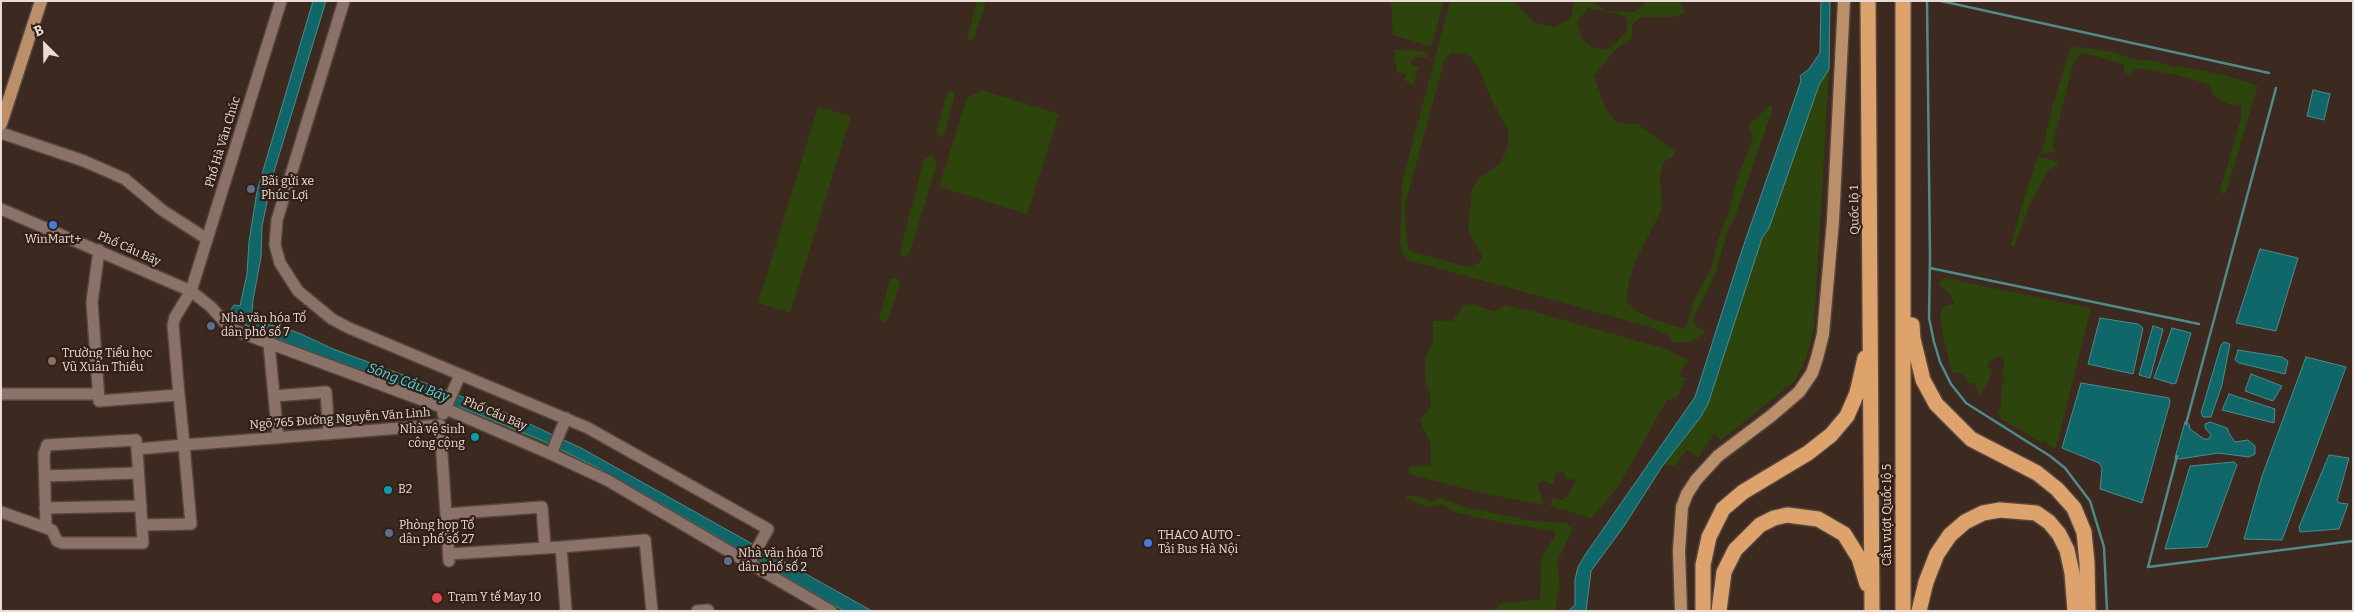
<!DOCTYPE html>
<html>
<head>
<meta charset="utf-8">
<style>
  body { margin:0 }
  #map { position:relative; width:2354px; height:612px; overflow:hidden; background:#3c291f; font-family:Bitter,serif }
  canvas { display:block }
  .frame { position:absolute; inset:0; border:2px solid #e9dcd6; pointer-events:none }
  .north { position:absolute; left:20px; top:20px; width:50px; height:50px; -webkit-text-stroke:4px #321f16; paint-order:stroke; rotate:337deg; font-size:14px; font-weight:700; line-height:20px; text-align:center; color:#e9dcd6 }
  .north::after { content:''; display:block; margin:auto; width:18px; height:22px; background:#e9dcd6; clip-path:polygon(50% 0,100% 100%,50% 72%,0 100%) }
</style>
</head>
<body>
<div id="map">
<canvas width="2354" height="612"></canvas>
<div class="frame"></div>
<div class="north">B</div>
</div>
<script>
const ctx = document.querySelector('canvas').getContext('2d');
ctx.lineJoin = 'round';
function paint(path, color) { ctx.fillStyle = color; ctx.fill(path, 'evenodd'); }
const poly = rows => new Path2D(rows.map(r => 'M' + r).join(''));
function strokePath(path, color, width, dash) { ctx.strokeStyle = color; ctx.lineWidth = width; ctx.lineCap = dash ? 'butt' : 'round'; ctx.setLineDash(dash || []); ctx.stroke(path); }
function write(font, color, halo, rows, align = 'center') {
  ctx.font = font + ' Bitter,serif'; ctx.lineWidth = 4.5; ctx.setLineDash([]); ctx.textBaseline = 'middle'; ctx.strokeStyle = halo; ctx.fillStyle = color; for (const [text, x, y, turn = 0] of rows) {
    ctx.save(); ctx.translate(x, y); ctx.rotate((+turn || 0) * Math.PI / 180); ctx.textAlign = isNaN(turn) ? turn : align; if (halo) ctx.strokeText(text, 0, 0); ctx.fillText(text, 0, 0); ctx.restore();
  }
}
paint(poly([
  [977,1,986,1,974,39,970,41,967,37],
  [1391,1,1444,1,1431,47,1393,35],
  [1450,1,1513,1,1535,23,1555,27,1571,18,1574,1,1591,1,1606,11,1635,12,1647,1,1678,1,1682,7,1685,13,1674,17,1641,17,1632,25,1632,38,1615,50,1594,76,1605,108,1615,121,1625,124,1637,124,1675,151,1673,157,1664,162,1660,175,1662,209,1635,262,1629,281,1626,301,1638,312,1653,319,1682,328,1686,327,1694,300,1711,268,1719,237,1731,206,1734,188,1753,138,1748,126,1770,105,1773,108,1735,217,1726,235,1716,272,1694,318,1694,324,1699,329,1705,329,1703,334,1691,342,1677,343,1671,341,1669,335,1647,326,1408,260,1403,255,1400,245,1402,183],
  [1588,8,1622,15,1627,18,1628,29,1616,43,1605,50,1591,47,1582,39,1577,22],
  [1452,52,1468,54,1478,66,1492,101,1508,130,1508,147,1500,164,1480,177,1472,188,1468,231,1482,256,1479,263,1468,267,1409,251,1406,233,1405,205,1445,58],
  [2071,46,2108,51,2139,60,2156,61,2174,67,2179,66,2225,75,2258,86,2226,192,2223,194,2220,191,2241,118,2241,105,2228,104,2213,95,2209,84,2172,74,2136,68,2128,75,2124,72,2124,65,2097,56,2082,53,2074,61,2052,147,2057,151,2041,154,2053,104],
  [1394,50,1414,50,1429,53,1426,58,1415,57,1411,61,1411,65,1419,67,1413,85,1402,79,1406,77,1406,74,1397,73],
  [1829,69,1814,327,1806,359,1795,381,1720,441,1715,433,1698,457,1687,450,1674,466,1663,465,1700,418,1708,404,1762,238,1769,228,1819,85],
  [982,90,1059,114,1027,214,939,187,967,98],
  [950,91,954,92,955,95,944,135,939,137,936,131,947,94],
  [818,107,851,116,790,313,758,303],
  [932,155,937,163,910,252,905,257,901,255,900,251,924,159],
  [2039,157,2060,162,2048,171,2031,202,2014,247,2011,245,2021,208,2036,162],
  [894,278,897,278,900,284,888,320,883,323,879,319,890,279],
  [1945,278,2091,308,2056,448,2048,445,2046,440,2042,443,2002,419,1998,413,2002,404,2001,387,2005,379,2001,373,2004,366,2003,357,1996,357,1988,363,1988,368,1992,368,1991,375,1986,387,1979,395,1974,382,1969,384,1964,374,1952,372,1943,337,1940,313,1945,306,1954,304,1950,294,1939,285,1940,280],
  [1472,304,1495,312,1504,305,1535,312,1666,349,1688,360,1679,373,1681,377,1686,377,1677,398,1667,400,1618,487,1592,518,1550,506,1553,497,1558,500,1565,500,1564,496,1567,497,1576,480,1567,479,1563,471,1556,474,1553,485,1542,480,1538,485,1544,505,1487,494,1414,476,1409,473,1408,468,1412,466,1431,466,1431,444,1420,420,1431,407,1430,393,1425,380,1425,359,1433,341,1433,321,1452,321,1464,305],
  [460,406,543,441,596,467,844,611,835,611,615,482,453,407],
  [1406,496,1417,496,1433,502,1439,497,1465,507,1531,521,1566,523,1573,529,1557,562,1560,585,1555,611,1476,611,1496,609,1499,605,1507,602,1512,603,1540,599,1541,564,1545,551,1556,534,1554,531,1494,521,1454,512,1442,504,1428,507,1407,499]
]), '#2e440d');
const water = poly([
  [313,1,326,1,272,178,262,226,261,257,253,300,252,313,255,320,259,323,282,327,301,334,333,349,506,413,581,448,872,611,844,611,658,502,596,467,543,441,460,407,453,407,297,347,245,325,236,315,232,314,230,311,234,305,240,306,247,274,249,242,257,191,313,1],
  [1821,1,1830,1,1829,69,1819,85,1769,228,1762,238,1708,404,1700,418,1663,465,1624,526,1591,571,1586,611,1568,611,1575,605,1575,580,1578,567,1585,555,1695,397,1742,250,1801,81,1800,76,1809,69,1820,53,1821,1],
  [2313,90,2330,94,2324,120,2307,116,2313,90],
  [2260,249,2298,258,2276,331,2236,323,2260,249],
  [2100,318,2138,324,2143,328,2133,374,2088,364,2100,318],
  [2153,326,2163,329,2150,378,2139,375,2153,326],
  [2172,328,2191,333,2176,383,2173,384,2154,378,2172,328],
  [2224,342,2230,344,2222,385,2211,417,2203,417,2201,413,2221,345,2224,342],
  [2238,350,2282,357,2288,361,2285,374,2239,363,2235,360,2238,350],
  [2306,357,2346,367,2282,540,2244,539,2262,476,2306,357],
  [2251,374,2282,386,2273,401,2245,391,2251,374],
  [2081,383,2169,398,2170,402,2142,503,2100,489,2102,468,2099,463,2062,448,2081,383],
  [2229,394,2275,409,2274,423,2222,410,2229,394],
  [2185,422,2189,424,2190,429,2204,439,2209,439,2211,435,2205,428,2205,424,2210,422,2227,428,2230,435,2235,442,2248,440,2255,446,2255,454,2249,457,2218,453,2180,459,2175,458,2185,422],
  [2329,455,2349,458,2337,501,2340,503,2348,504,2339,529,2300,532,2299,527,2329,455],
  [2234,462,2237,465,2207,547,2165,549,2190,466,2234,462]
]);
paint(water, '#0f676a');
strokePath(water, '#508a8a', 1);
strokePath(poly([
  [1927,1,1930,258,1929,318,1934,342,1940,362,1951,384,1966,403,2050,456,2065,468,2090,501,2104,547,2107,611],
  [1941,1,2269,73],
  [1930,268,2199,324],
  [2186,424,2276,88],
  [2177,456,2148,567,2353,541]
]), '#508a8a', 2.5);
const minor = poly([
  [344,1,277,220,275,245,280,263,298,291,332,319,349,328,588,428,768,529,749,563],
  [1,133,84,161,125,179,162,210,207,239],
  [1,209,191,291,211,307,231,329,444,408,551,454,607,480,831,611],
  [99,250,92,302,99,401,179,395,184,445,440,425,446,514,542,507,545,548,561,547,566,611],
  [269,344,278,438],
  [1,394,98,394],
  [179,395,173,325,175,317,191,291,281,1],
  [274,396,326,392,329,434],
  [443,414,460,375],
  [551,454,566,418],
  [45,476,138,473],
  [45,508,141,506],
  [1,512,52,530,57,541,62,543,143,543,137,449,184,445,191,524,142,525],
  [446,514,449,561],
  [46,527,44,454,47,445,136,440,137,449],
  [561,547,645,540,652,611],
  [449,554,545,548],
  [697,611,708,610]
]);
const major = poly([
  [1,124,41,1],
  [1681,611,1679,551,1682,507,1687,494,1696,480,1718,456,1771,416,1799,392,1812,373,1817,358,1823,334,1833,221,1844,1]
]);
const highway = poly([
  [1868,1,1872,611],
  [1912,325,1913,339,1923,380,1936,404,1971,439,2037,473,2057,489,2074,508,2084,532,2087,563,2088,611],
  [1703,611,1703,565,1709,537,1723,509,1743,492,1808,453,1831,435,1847,416,1857,393,1865,358],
  [1719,611,1724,572,1735,550,1760,525,1774,518,1787,515,1818,519,1844,534,1859,558,1867,584],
  [1903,611,1903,1],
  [1919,611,1926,582,1937,554,1950,535,1965,522,1983,513,2000,510,2036,513,2049,522,2059,534,2067,550,2072,573,2075,611]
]);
strokePath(minor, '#56463e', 14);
strokePath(major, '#56463e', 15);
strokePath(highway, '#56463e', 18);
strokePath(minor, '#8a7268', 11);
strokePath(major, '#bc8f6b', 12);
strokePath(highway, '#dea36d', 15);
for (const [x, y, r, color] of [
  [251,189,5,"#5c6f8a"],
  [53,225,5,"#3f7fe0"],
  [211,326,5,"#5c6f8a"],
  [52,361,5,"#8d6e63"],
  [475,437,5,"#0f9aa8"],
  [388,490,5,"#0f9aa8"],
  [389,533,5,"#5c6f8a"],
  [1148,543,5,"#3f7fe0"],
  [728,561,5,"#5c6f8a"],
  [437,598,6,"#e0444e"]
]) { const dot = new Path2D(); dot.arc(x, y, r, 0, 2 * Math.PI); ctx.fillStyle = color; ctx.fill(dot); strokePath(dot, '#321f16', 2); }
write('12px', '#e9dcd6', '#321f16', [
  ["Phố Hà Văn Chúc",223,142,-73],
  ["Quốc lộ 1",1855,210,-91],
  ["Phố Cầu Bây",129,249,24],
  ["Phố Cầu Bây",495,414,23],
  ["Ngõ 765 Đường Nguyễn Văn Linh",340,419,-4],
  ["Cầu vượt Quốc lộ 5",1888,515,-90]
]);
write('12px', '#e9dcd6', '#321f16', [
  ["Bãi gửi xe",261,182],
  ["Phúc Lợi",261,196],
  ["WinMart+",53,240,"center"],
  ["Nhà văn hóa Tổ",221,319],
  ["dân phố số 7",221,333],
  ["Trường Tiểu học",62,354],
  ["Vũ Xuân Thiều",62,368],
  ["Nhà vệ sinh",465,430,"right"],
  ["công cộng",465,444,"right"],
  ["B2",398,490],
  ["Phòng họp Tổ",399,526],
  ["dân phố số 27",399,540],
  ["THACO AUTO -",1158,536],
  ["Tải Bus Hà Nội",1158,550],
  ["Nhà văn hóa Tổ",738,554],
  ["dân phố số 2",738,568],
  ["Trạm Y tế May 10",448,598]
], 'left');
write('italic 14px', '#45dfe4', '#321f16', [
  ["Sông Cầu Bây",408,383,21]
]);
</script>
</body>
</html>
